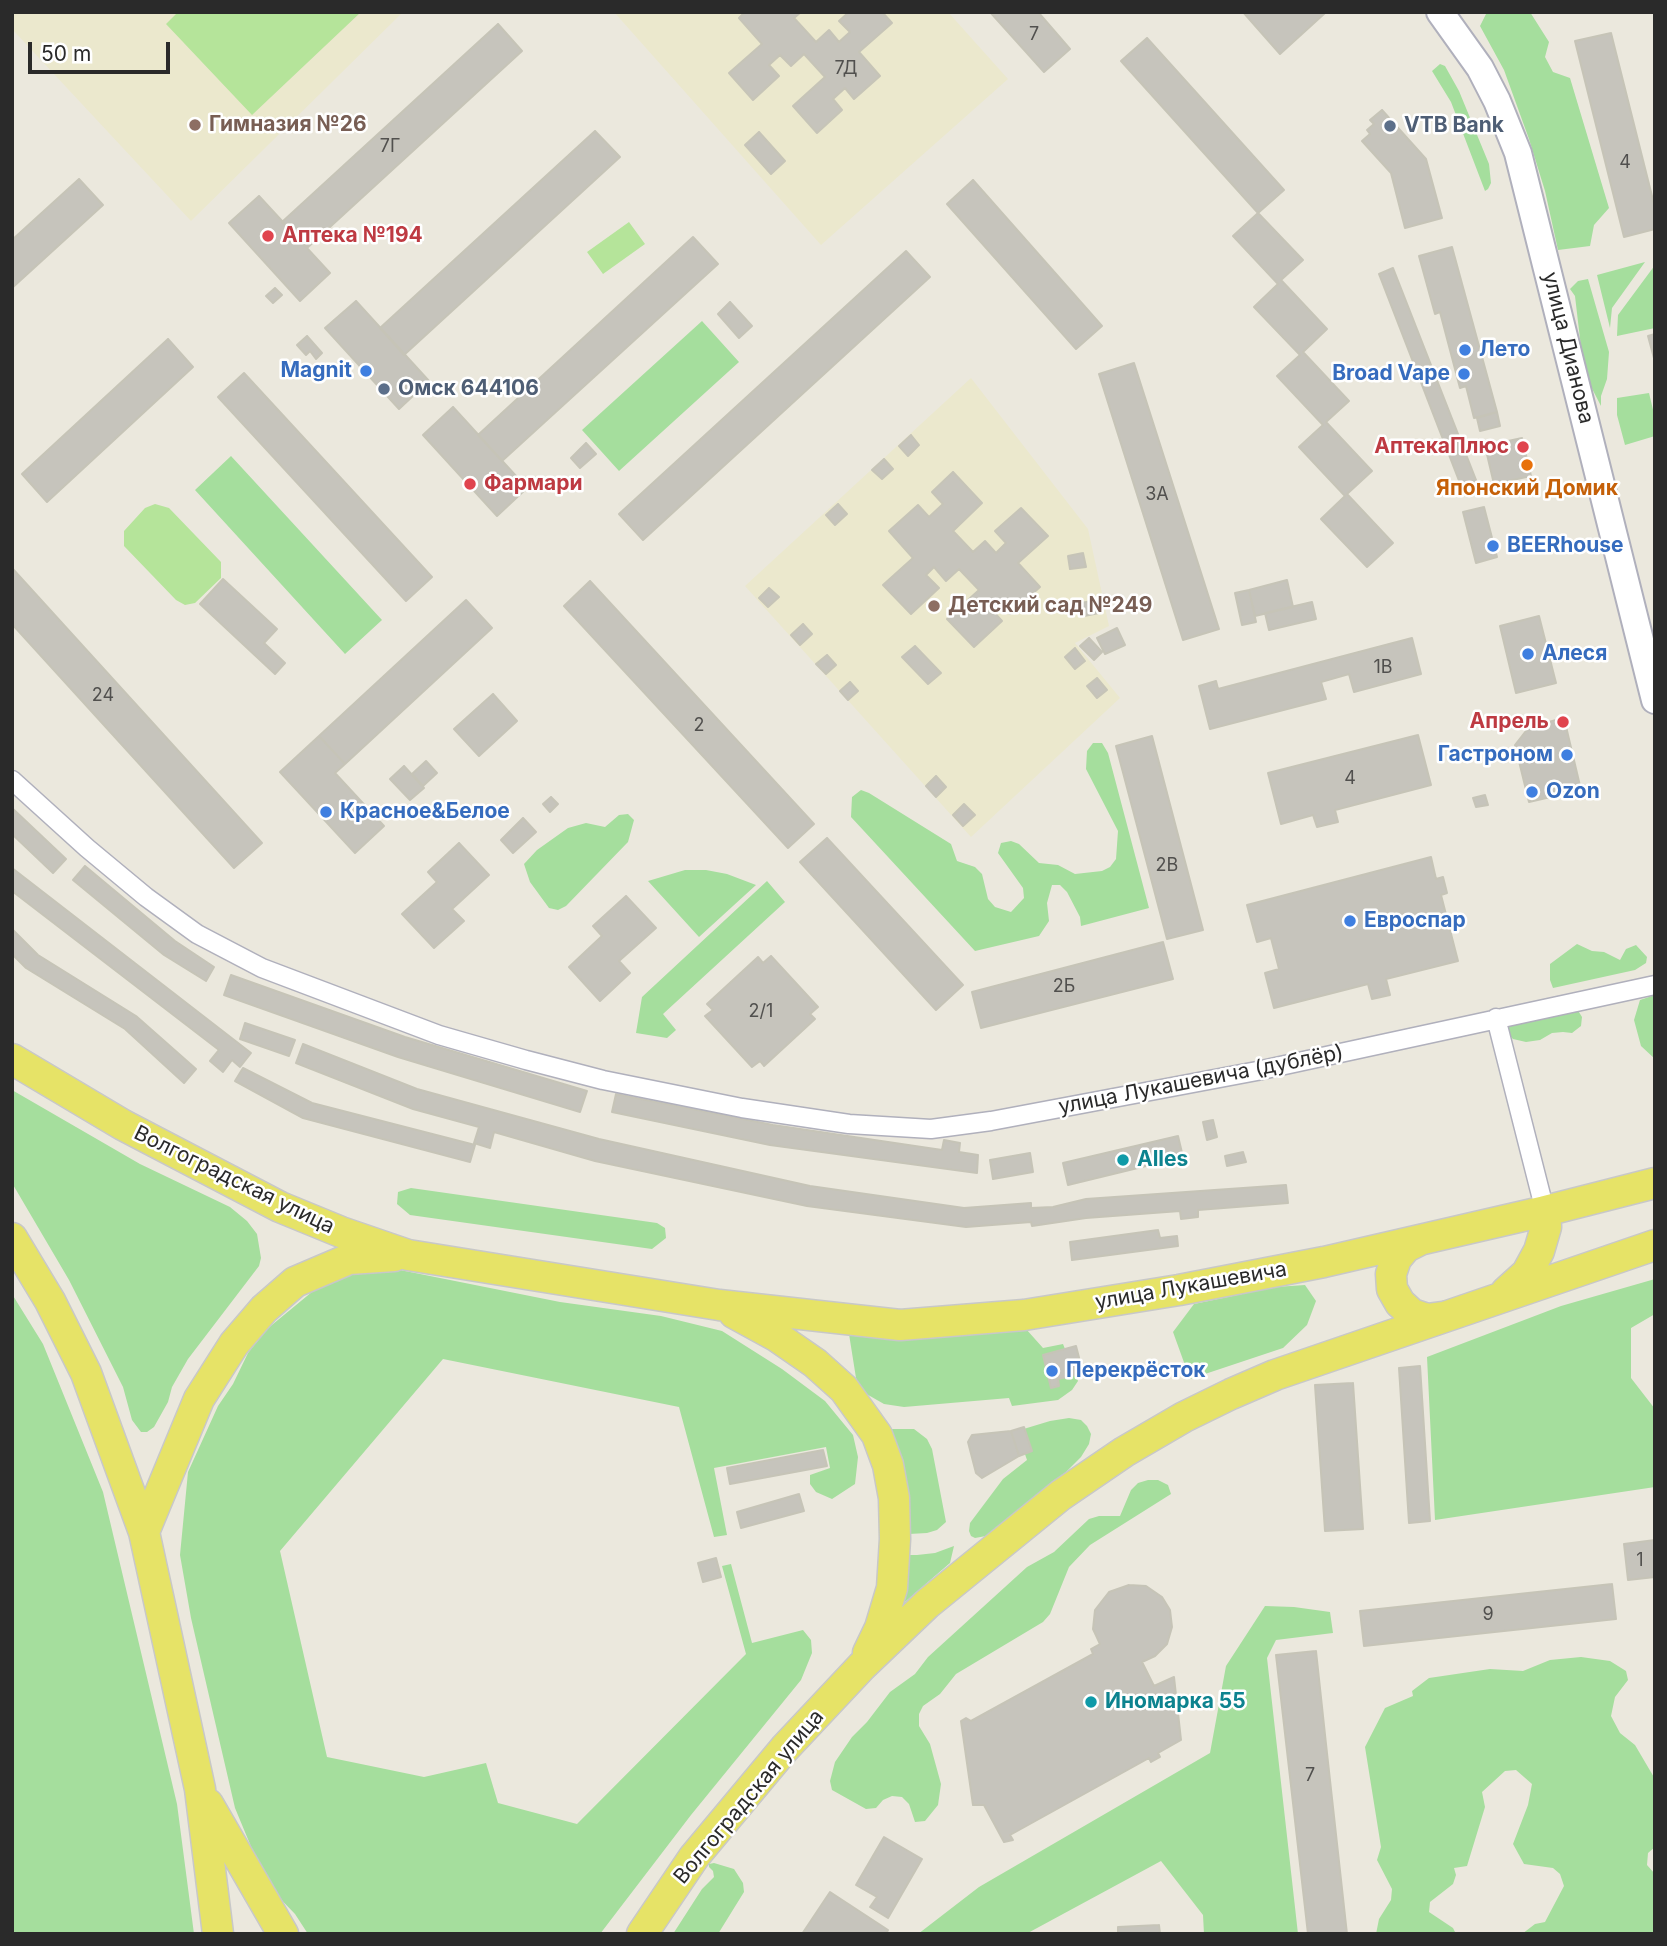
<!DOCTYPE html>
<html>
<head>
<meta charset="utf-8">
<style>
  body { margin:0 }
  #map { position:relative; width:1667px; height:1946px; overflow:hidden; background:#ebe8dd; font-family:Inter,sans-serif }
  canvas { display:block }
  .frame { position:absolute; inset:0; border:14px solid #2a2a2a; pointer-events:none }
  .scale { position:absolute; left:28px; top:42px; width:142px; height:32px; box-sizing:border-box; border:4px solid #2a2a2a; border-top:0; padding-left:9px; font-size:21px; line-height:24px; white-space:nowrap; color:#2a2a2a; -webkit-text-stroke:5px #fff; paint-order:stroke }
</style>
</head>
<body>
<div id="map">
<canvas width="1667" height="1946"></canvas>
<div class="frame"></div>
<div class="scale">50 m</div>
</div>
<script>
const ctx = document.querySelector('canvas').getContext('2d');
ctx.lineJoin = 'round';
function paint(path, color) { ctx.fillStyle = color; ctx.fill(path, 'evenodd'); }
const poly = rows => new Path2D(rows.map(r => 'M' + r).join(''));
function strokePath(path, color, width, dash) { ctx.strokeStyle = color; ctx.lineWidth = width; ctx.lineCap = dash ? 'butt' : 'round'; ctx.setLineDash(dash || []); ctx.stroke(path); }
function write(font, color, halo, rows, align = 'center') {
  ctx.font = font + ' Inter,sans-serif'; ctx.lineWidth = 5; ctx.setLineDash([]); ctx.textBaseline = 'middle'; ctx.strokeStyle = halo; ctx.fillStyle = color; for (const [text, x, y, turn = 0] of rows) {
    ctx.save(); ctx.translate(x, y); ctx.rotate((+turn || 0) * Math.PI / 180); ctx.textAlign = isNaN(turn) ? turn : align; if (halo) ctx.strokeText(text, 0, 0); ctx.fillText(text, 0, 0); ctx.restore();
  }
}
paint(poly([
  [12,12,403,12,191,221,12,29],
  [614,12,948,12,1008,79,821,245],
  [971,378,1088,529,1109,626,1075,643,1120,698,971,837,745,586]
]), '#ebe8cd');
paint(poly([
  [1487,12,1530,12,1549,42,1545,57,1553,72,1570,78,1609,208,1594,225,1590,246,1558,250,1545,191,1529,139,1504,70,1480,26],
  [1440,64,1445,66,1459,91,1489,164,1491,183,1488,189,1485,191,1451,102,1432,71],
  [1645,262,1612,308,1610,328,1597,275],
  [1655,265,1655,328,1617,336,1618,315],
  [1588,279,1609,352,1607,379,1601,396,1601,406,1584,373,1575,296,1570,289,1578,281],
  [702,321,739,362,619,471,582,430],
  [1649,393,1655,418,1655,436,1625,445,1617,415,1617,398],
  [231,456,382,620,345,654,195,490],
  [1093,743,1102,743,1108,753,1149,908,1081,926,1080,917,1067,892,1060,885,1052,885,1047,903,1049,921,1039,936,975,951,851,817,852,797,861,790,869,793,951,844,957,861,975,867,982,874,988,899,995,907,1011,912,1024,898,1023,888,998,853,1001,843,1011,841,1019,844,1039,863,1058,865,1075,874,1102,871,1110,867,1116,859,1118,831,1086,769,1087,751],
  [628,814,634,820,628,842,566,906,558,910,549,908,530,882,524,864,537,850,568,828,586,823,605,827,619,815],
  [685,870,706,870,727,874,756,885,699,937,648,881],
  [767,881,785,902,663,1014,676,1030,667,1038,636,1033,642,997],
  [1577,944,1592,951,1604,952,1620,960,1626,949,1636,945,1647,957,1646,963,1635,970,1553,988,1550,980,1550,964],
  [1655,995,1655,1059,1641,1046,1634,1020,1640,1000],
  [1577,1009,1582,1017,1581,1026,1572,1033,1563,1032,1552,1033,1540,1040,1526,1042,1513,1039,1506,1032,1509,1023],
  [12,1090,140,1164,230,1207,247,1221,257,1234,261,1258,259,1266,188,1359,172,1387,168,1402,154,1427,147,1432,141,1432,132,1420,123,1387,69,1280,12,1183],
  [411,1188,657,1223,665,1228,666,1238,652,1249,410,1215,397,1204,398,1192],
  [390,1268,560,1302,661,1316,722,1331,782,1369,825,1401,853,1435,858,1457,855,1484,832,1499,816,1492,810,1484,810,1475,830,1468,826,1447,714,1468,727,1535,714,1537,679,1407,443,1359,280,1551,327,1757,424,1777,486,1763,498,1803,577,1824,746,1654,722,1566,731,1564,752,1643,803,1630,811,1640,812,1653,801,1680,691,1815,600,1934,308,1934,295,1914,267,1885,235,1808,191,1618,180,1555,188,1472,218,1406,233,1384,248,1353,267,1329,324,1282,354,1271],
  [1655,1279,1655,1314,1631,1328,1631,1378,1655,1409,1655,1487,1435,1520,1427,1357,1561,1306],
  [1305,1285,1316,1301,1307,1325,1283,1348,1190,1379,1173,1332,1194,1304,1276,1287],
  [12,1294,43,1344,103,1492,177,1804,194,1934,12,1934],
  [1026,1329,1043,1348,1063,1344,1078,1381,1072,1390,1058,1400,1012,1406,1009,1398,904,1407,884,1404,863,1392,856,1378,849,1334,883,1336],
  [1069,1418,1081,1420,1087,1426,1091,1434,1089,1444,1081,1457,1063,1475,986,1536,975,1538,971,1536,969,1531,970,1523,1003,1479,1027,1460,1017,1431,1050,1421],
  [890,1429,914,1429,927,1439,932,1449,946,1522,937,1530,927,1533,909,1534],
  [1148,1480,1158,1480,1168,1485,1171,1494,1090,1545,1069,1567,1050,1614,1043,1622,956,1674,940,1694,923,1706,919,1714,919,1726,930,1744,941,1784,938,1805,925,1821,915,1822,909,1804,902,1797,892,1796,883,1800,876,1808,866,1809,832,1790,830,1781,835,1762,852,1737,867,1722,890,1692,915,1674,928,1657,1027,1567,1054,1552,1089,1519,1099,1516,1120,1516,1131,1490,1138,1483],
  [954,1546,950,1563,891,1614,899,1555,917,1555,935,1553],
  [1265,1606,1294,1607,1330,1612,1333,1633,1276,1640,1267,1658,1298,1934,1204,1934,1203,1915,1161,1861,1026,1934,918,1934,979,1887,1210,1753,1226,1666],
  [1581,1657,1610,1661,1626,1671,1628,1680,1615,1697,1611,1716,1620,1733,1635,1745,1655,1779,1655,1847,1648,1853,1647,1865,1655,1874,1655,1934,1522,1934,1535,1924,1545,1922,1564,1886,1560,1874,1553,1868,1524,1864,1513,1844,1528,1805,1532,1784,1516,1770,1505,1771,1482,1792,1485,1807,1467,1866,1454,1868,1456,1875,1453,1884,1430,1902,1429,1912,1453,1928,1456,1934,1376,1934,1379,1919,1391,1900,1392,1889,1377,1860,1381,1847,1365,1747,1385,1708,1413,1696,1412,1691,1429,1678,1490,1669,1523,1671,1550,1660],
  [714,1863,734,1869,743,1883,744,1892,718,1934,673,1934,702,1889,714,1877,713,1871,709,1867,709,1864]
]), '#a5de9d');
paint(poly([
  [178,12,361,12,252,115,166,24],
  [629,222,645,244,603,274,587,252],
  [155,504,169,508,221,562,221,578,195,603,185,605,176,600,124,546,124,531,145,508]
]), '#b5e49a');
const building = poly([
  [745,12,801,12,794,18,816,42,829,30,839,42,850,32,839,21,849,12,882,12,892,23,859,52,880,76,854,99,845,88,833,99,842,110,817,133,793,106,825,77,804,54,791,66,780,55,769,65,779,76,753,100,729,73,762,44,739,18,745,12],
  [990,12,1038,12,1070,49,1044,72,990,12],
  [1243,12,1324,12,1325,13,1280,54,1243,12],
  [498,24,522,51,307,248,282,222,498,24],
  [1611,33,1655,208,1655,229,1624,237,1575,41,1611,33],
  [1147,38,1284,190,1258,213,1303,260,1281,280,1327,329,1303,352,1349,401,1326,422,1372,471,1347,494,1393,543,1367,567,1321,519,1345,496,1299,447,1323,425,1277,376,1300,355,1254,307,1278,284,1233,236,1258,213,1121,61,1147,38],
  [1382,110,1426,159,1442,218,1405,228,1391,173,1362,141,1370,134,1367,130,1374,124,1370,120,1382,110],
  [595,131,620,157,404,355,380,328,595,131],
  [759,132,785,161,771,174,745,145,759,132],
  [79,179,103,205,12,288,12,240,79,179],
  [973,180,1102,326,1076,349,947,204,973,180],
  [259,196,330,273,300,301,229,223,259,196],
  [693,237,718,264,502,461,478,435,693,237],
  [1452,247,1497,412,1474,418,1466,386,1460,388,1440,312,1435,314,1419,256,1452,247],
  [906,251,930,277,643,540,619,514,906,251],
  [1393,268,1478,485,1463,491,1379,274,1393,268],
  [275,288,282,295,273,303,266,296,275,288],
  [356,301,429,381,399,409,325,328,356,301],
  [730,302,752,326,739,338,718,314,730,302],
  [1655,334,1655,362,1648,336,1655,334],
  [307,336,322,353,316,359,310,351,306,355,297,345,307,336],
  [168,339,193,367,47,502,22,474,168,339],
  [1134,363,1219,629,1183,640,1099,374,1134,363],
  [244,373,432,577,406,601,218,397,244,373],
  [453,407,527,488,497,516,423,435,453,407],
  [1497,412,1500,426,1480,431,1477,418,1497,412],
  [911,435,919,445,908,456,899,446,911,435],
  [1522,438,1531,476,1494,484,1485,446,1522,438],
  [586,443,596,454,580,468,571,458,586,443],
  [884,459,893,469,882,479,872,470,884,459],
  [953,472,982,503,953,531,973,552,985,541,996,553,1006,543,995,531,1021,508,1048,536,1018,563,1040,587,1010,614,1000,603,992,610,1002,621,974,647,947,619,979,590,959,569,946,581,934,567,926,575,939,588,911,614,883,585,913,558,889,531,918,505,929,517,943,504,932,492,953,472],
  [838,504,847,514,835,525,826,515,838,504],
  [1484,507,1497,557,1476,563,1463,512,1484,507],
  [1083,553,1086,567,1070,569,1068,556,1083,553],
  [12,568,262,843,234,868,12,624,12,568],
  [223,579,277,629,264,643,285,663,275,674,200,604,223,579],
  [1287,580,1293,607,1255,616,1249,590,1287,580],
  [590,581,814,824,788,848,564,606,590,581],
  [769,588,779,597,768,607,759,598,769,588],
  [1249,590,1256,622,1242,625,1235,593,1249,590],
  [466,600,492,628,345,764,319,736,466,600],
  [1097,600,1099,613,1084,616,1081,603,1097,600],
  [1312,602,1316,619,1269,630,1265,613,1312,602],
  [1539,616,1556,683,1516,693,1500,626,1539,616],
  [803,624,812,634,800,645,791,635,803,624],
  [1117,628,1125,645,1105,654,1097,638,1117,628],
  [1089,638,1102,652,1094,660,1080,646,1089,638],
  [1412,638,1421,674,1354,692,1349,674,1321,682,1326,699,1210,729,1199,686,1216,681,1218,689,1412,638],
  [915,646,941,673,928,684,902,657,915,646],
  [1075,648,1085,661,1075,669,1065,657,1075,648],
  [827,655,836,665,826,674,816,664,827,655],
  [1097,678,1107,690,1097,698,1087,686,1097,678],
  [850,682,858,691,848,700,840,691,850,682],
  [493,694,517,721,479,756,454,729,493,694],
  [1564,718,1581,790,1529,802,1515,745,1529,727,1564,718],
  [1418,735,1431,785,1335,810,1338,822,1317,827,1313,815,1281,824,1268,773,1418,735],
  [319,736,345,764,335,773,384,826,355,853,280,772,319,736],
  [1152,736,1203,930,1167,939,1116,746,1152,736],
  [426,761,437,773,423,786,412,774,426,761],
  [404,766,424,788,410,800,390,779,404,766],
  [936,776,946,787,936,797,926,786,936,776],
  [1485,795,1488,805,1476,807,1473,798,1485,795],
  [551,797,558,804,550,812,543,804,551,797],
  [964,804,975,815,963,826,953,815,964,804],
  [12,808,66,859,53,873,12,834,12,808],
  [523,818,536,832,513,853,501,840,523,818],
  [827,838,963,985,936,1010,800,862,827,838],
  [459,843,489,875,452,909,464,921,434,948,402,914,437,882,428,872,459,843],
  [1431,857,1436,879,1443,877,1447,893,1441,895,1458,961,1386,979,1390,995,1372,999,1368,984,1274,1008,1265,973,1279,969,1271,938,1257,942,1247,905,1431,857],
  [85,866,175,941,214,967,206,981,164,955,73,880,85,866],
  [12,868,251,1053,240,1067,232,1060,223,1072,210,1061,219,1050,12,891,12,868],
  [626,896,656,928,619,961,630,973,600,1001,569,967,602,936,593,926,626,896],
  [12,929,38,955,136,1016,196,1069,184,1083,125,1029,26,968,12,954,12,929],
  [1163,942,1173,979,981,1028,972,992,1163,942],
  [771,956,818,1007,810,1014,815,1019,764,1066,760,1061,752,1067,705,1016,713,1010,707,1004,758,957,763,963,771,956],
  [231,975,405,1037,587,1091,580,1112,398,1057,224,995,231,975],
  [245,1023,295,1040,289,1056,240,1039,245,1023],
  [303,1044,417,1089,599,1139,810,1186,964,1208,1031,1203,1031,1208,1053,1207,1086,1199,1286,1185,1288,1203,1198,1210,1198,1217,1181,1219,1180,1211,1086,1218,1032,1226,1031,1222,966,1227,807,1206,595,1161,494,1132,490,1148,474,1143,479,1127,413,1109,296,1063,303,1044],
  [243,1068,312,1103,475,1145,470,1162,303,1118,235,1081,243,1068],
  [616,1094,773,1125,942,1150,944,1140,960,1143,959,1152,978,1155,977,1173,770,1145,612,1112,616,1094],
  [1213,1120,1217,1137,1207,1140,1203,1122,1213,1120],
  [1178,1136,1183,1157,1068,1185,1063,1163,1178,1136],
  [1243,1152,1246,1162,1227,1166,1225,1156,1243,1152],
  [1030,1153,1033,1172,993,1179,990,1160,1030,1153],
  [1158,1230,1160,1238,1177,1236,1178,1246,1072,1260,1070,1242,1158,1230],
  [1076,1346,1083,1373,1058,1379,1059,1386,1051,1388,1043,1355,1076,1346],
  [1420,1366,1430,1521,1409,1523,1399,1368,1420,1366],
  [1353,1383,1363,1529,1325,1531,1315,1385,1353,1383],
  [1024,1427,1032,1451,1019,1456,1011,1431,1024,1427],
  [1011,1431,1019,1456,982,1478,976,1473,968,1442,972,1435,1011,1431],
  [823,1450,827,1466,730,1484,727,1468,823,1450],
  [799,1494,804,1511,741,1528,737,1512,799,1494],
  [1655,1540,1655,1577,1628,1580,1624,1544,1655,1540],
  [716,1558,721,1577,703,1582,698,1563,716,1558],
  [1612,1584,1616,1619,1364,1646,1360,1611,1612,1584],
  [1129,1585,1146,1586,1162,1597,1170,1610,1172,1627,1167,1644,1155,1656,1142,1662,1154,1686,1174,1677,1181,1740,1158,1753,1160,1757,1151,1762,1149,1758,1010,1835,1013,1840,1004,1842,984,1805,973,1805,961,1721,966,1718,971,1721,1093,1654,1091,1649,1100,1644,1093,1629,1095,1610,1109,1592,1129,1585],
  [1316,1651,1326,1744,1347,1934,1308,1934,1276,1655,1316,1651],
  [884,1837,922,1859,888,1918,870,1907,877,1897,856,1885,884,1837],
  [830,1892,888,1930,886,1934,802,1934,830,1892],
  [1159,1925,1160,1934,1118,1934,1118,1927,1159,1925]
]);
paint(building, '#c6c4bc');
strokePath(building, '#c6c4b7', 2);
const minor = poly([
  [12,780,87,848,146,897,197,934,262,968,439,1035,526,1060,603,1080,742,1108,849,1124,931,1129,991,1121,1257,1071,1655,985],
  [1496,1018,1545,1211]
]);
const secondary = poly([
  [1440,12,1480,68,1497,101,1518,153,1655,700]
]);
const primary = poly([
  [12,1059,123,1125,280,1207,341,1232,408,1255,719,1305,900,1325,1024,1315,1179,1290,1324,1262,1545,1211,1655,1183],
  [12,1238,50,1301,86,1373,144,1532,200,1789,218,1934],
  [1420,1240,1406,1247,1396,1259,1391,1274,1392,1289,1400,1303,1412,1314,1427,1319,1442,1317],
  [1506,1292,1527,1273,1539,1251,1546,1227,1545,1211],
  [734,1313,776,1336,815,1363,844,1389,877,1435,888,1465,894,1498,895,1539,892,1588,880,1628,868,1653],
  [144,1532,199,1399,234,1344,264,1309,295,1282,349,1259,394,1256],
  [208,1804,283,1934],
  [642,1934,694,1857,785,1748,862,1666,927,1604,1061,1495,1124,1452,1184,1417,1231,1394,1275,1375,1655,1245]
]);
strokePath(minor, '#b0b0bc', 21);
strokePath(secondary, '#b0b0bc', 30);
strokePath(primary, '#c8c8c8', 33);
strokePath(minor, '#fff', 18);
strokePath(secondary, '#fff', 26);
strokePath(primary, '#e6e367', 30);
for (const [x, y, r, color] of [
  [195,125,7,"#8d6e63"],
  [1390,126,7,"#5c6f8a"],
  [268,236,7,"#e0444e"],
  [1465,350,7,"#3f7fe0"],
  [366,371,7,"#3f7fe0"],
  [1464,374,7,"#3f7fe0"],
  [384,389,7,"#5c6f8a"],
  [1523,447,7,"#e0444e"],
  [1527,465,7,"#e8710a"],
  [470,484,7,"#e0444e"],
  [1493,546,7,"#3f7fe0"],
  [934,606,7,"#8d6e63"],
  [1528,654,7,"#3f7fe0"],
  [1563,722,7,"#e0444e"],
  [1567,755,7,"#3f7fe0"],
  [1532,792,7,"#3f7fe0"],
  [326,812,7,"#3f7fe0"],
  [1350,921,7,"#3f7fe0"],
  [1123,1160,7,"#0f9aa8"],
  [1052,1371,7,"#3f7fe0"],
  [1091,1702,7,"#0f9aa8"]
]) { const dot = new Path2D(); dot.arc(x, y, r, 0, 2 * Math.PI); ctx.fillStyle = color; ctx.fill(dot); strokePath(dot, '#fff', 2.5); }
write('18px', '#51504e', null, [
  ["7",1034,35],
  ["7Д",846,69],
  ["7Г",390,147],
  ["4",1625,163],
  ["3А",1157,495],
  ["1В",1383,668],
  ["24",103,696],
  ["2",699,726],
  ["4",1350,779],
  ["2В",1167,866],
  ["2Б",1064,987],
  ["2/1",761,1012],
  ["1",1640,1561],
  ["9",1488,1615],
  ["7",1310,1776]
]);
write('bold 21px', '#785e54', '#fff', [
  ["Гимназия №26",209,125],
  ["Детский сад №249",948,606]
], 'left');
write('bold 21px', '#4e5e75', '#fff', [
  ["VTB Bank",1404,126],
  ["Омск 644106",398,389]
], 'left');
write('bold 21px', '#be3a42', '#fff', [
  ["Аптека №194",282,236],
  ["АптекаПлюс",1509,447,"right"],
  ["Фармари",484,484],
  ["Апрель",1549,722,"right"]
], 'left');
write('21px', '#2a2a2a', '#fff', [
  ["улица Дианова",1568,348,76],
  ["улица Лукашевича (дублёр)",1201,1080,-11],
  ["Волгоградская улица",234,1180,26],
  ["улица Лукашевича",1191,1286,-10],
  ["Волгоградская улица",749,1797,-50]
]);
write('bold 21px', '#366cbe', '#fff', [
  ["Лето",1479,350],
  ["Magnit",352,371,"right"],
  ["Broad Vape",1450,374,"right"],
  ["BEERhouse",1507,546],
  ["Алеся",1542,654],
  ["Гастроном",1553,755,"right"],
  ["Ozon",1546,792],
  ["Красное&Белое",340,812],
  ["Евроспар",1364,921],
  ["Перекрёсток",1066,1371]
], 'left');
write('bold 21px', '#c56008', '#fff', [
  ["Японский Домик",1527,489]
]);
write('bold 21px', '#0d838f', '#fff', [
  ["Alles",1137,1160],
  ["Иномарка 55",1105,1702]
], 'left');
</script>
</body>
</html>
